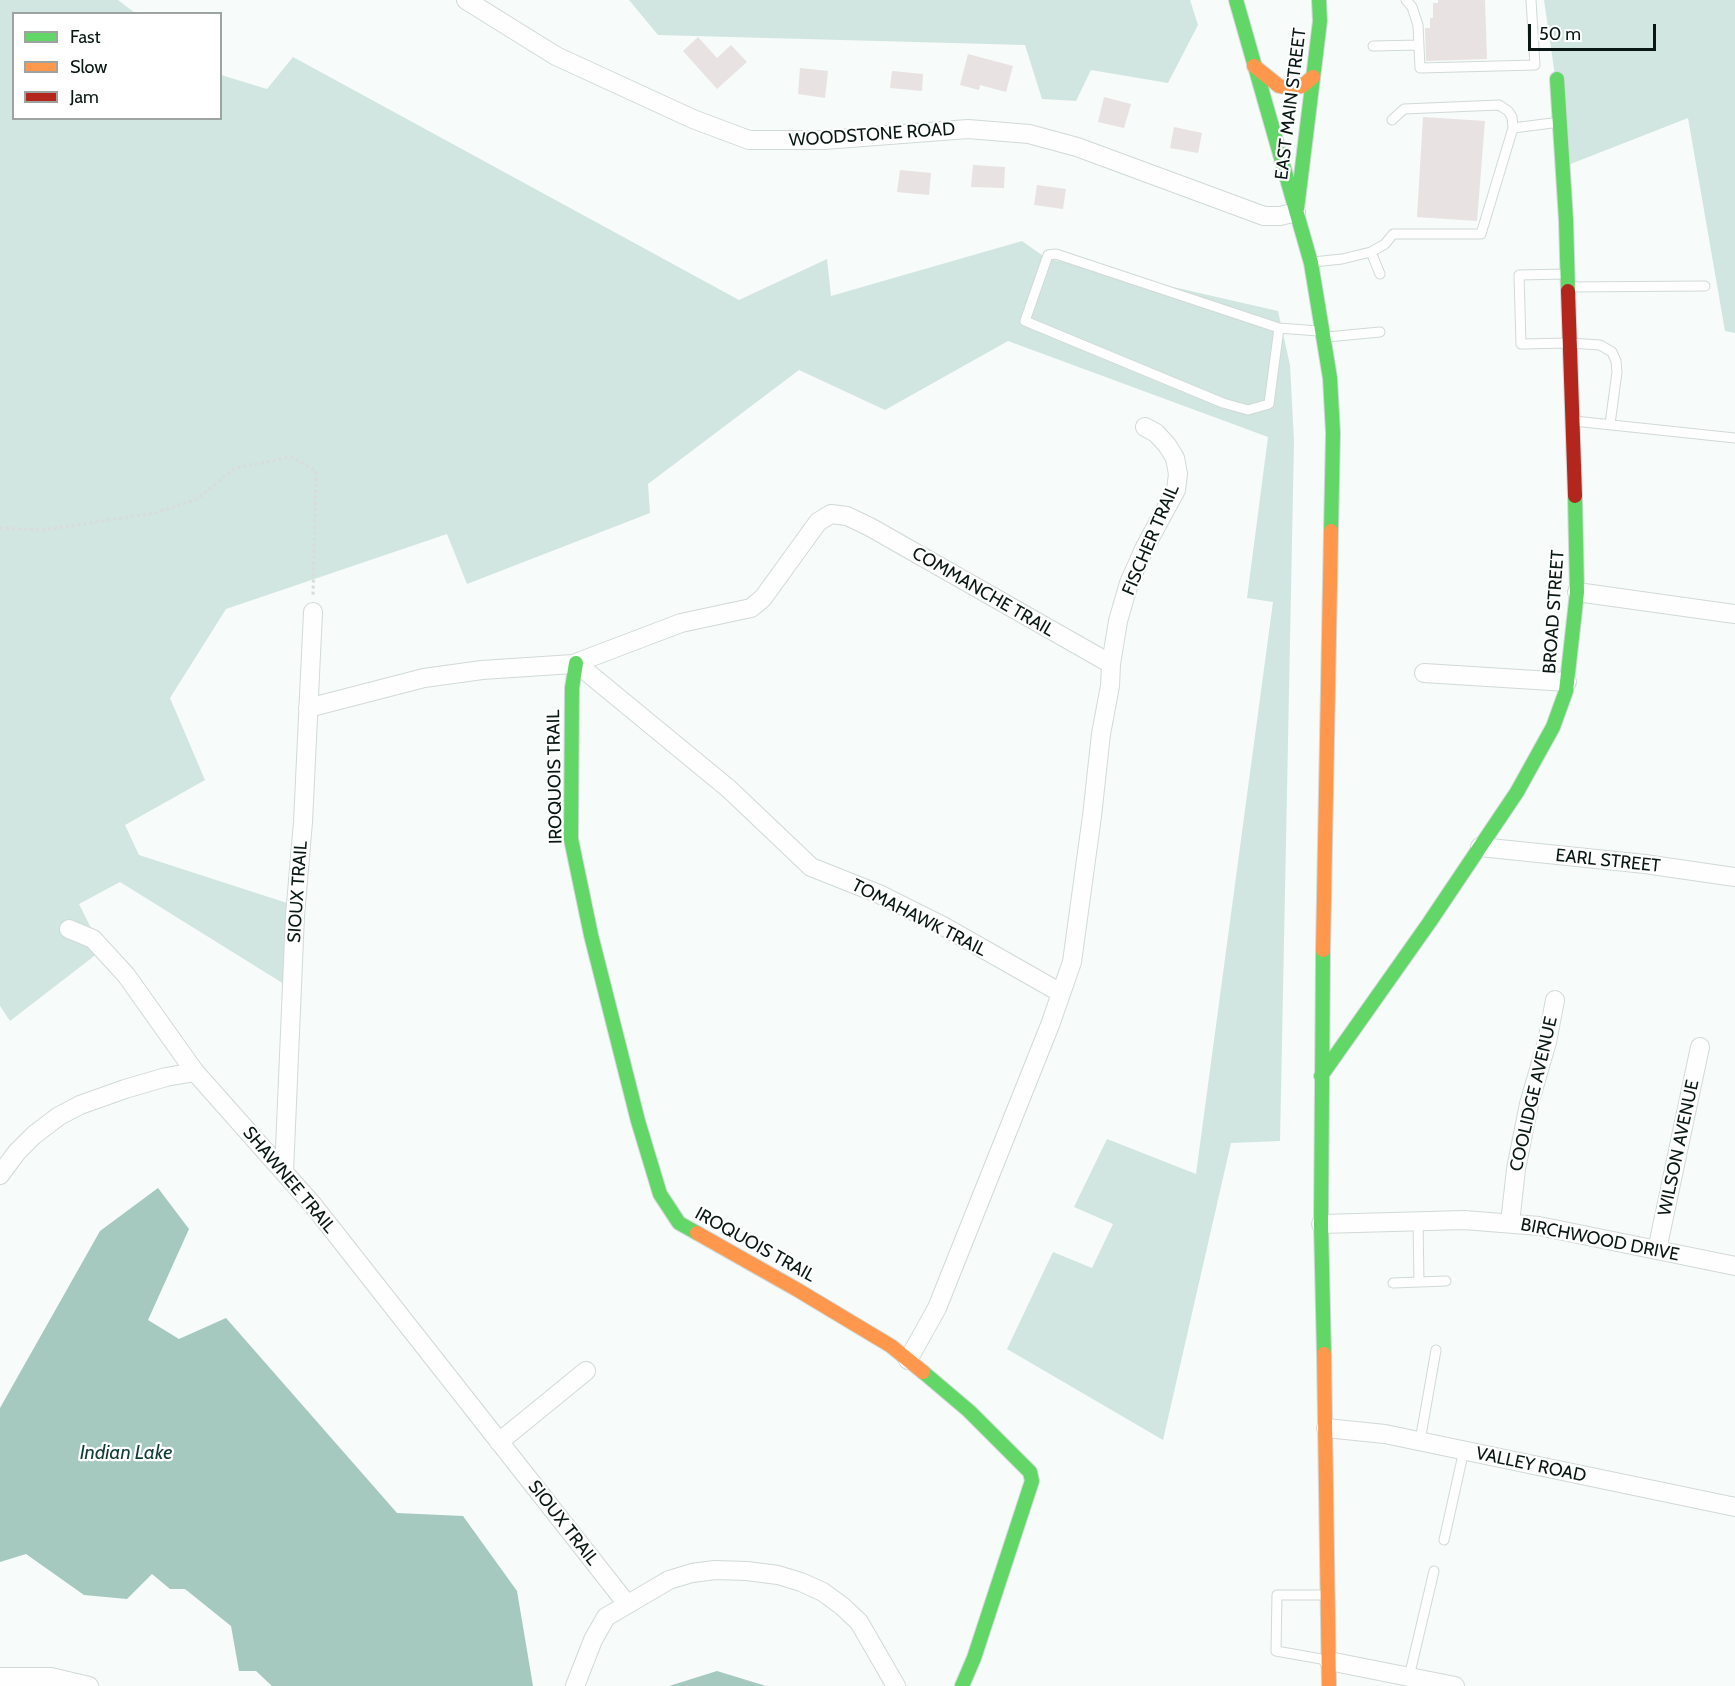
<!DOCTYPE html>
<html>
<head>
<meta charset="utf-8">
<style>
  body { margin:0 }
  #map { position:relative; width:1735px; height:1686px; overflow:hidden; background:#f7fbf9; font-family:Cabin,sans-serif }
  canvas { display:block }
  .legend { position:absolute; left:12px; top:12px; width:210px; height:108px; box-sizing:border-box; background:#fff; border:2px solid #9da3a1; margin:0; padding:8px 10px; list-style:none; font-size:18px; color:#091814 }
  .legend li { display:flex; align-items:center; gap:12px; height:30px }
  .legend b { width:30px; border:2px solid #9da3a1 }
  .scale { position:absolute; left:1528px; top:24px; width:128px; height:27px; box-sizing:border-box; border:3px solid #091814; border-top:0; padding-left:8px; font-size:18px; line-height:21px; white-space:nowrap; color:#091814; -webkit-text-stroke:4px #fff; paint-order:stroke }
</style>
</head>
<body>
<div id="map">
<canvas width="1735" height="1686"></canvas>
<ul class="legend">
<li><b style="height:8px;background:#63d668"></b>Fast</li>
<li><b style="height:8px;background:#ff974d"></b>Slow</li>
<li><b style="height:8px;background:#b3261e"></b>Jam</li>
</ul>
<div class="scale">50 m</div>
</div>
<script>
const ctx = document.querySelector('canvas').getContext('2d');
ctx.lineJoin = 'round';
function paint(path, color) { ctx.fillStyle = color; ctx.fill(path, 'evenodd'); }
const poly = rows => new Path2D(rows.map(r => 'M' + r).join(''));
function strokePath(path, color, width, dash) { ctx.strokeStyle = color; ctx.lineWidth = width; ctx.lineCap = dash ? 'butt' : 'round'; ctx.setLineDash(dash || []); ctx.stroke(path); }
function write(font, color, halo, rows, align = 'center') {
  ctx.font = font + ' Cabin,sans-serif'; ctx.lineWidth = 4.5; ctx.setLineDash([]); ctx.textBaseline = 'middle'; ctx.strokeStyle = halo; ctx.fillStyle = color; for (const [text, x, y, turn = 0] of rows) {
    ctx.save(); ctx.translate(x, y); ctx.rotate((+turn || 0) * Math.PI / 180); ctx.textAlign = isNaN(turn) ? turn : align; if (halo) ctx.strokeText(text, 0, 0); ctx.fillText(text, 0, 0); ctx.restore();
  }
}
paint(poly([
  [0,0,118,0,135,13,14,14,14,118,220,118,221,75,267,89,293,57,739,300,827,259,831,296,1022,241,1046,258,1278,311,1290,365,1294,441,1280,1141,1231,1143,1163,1440,1007,1349,1053,1252,1092,1268,1113,1224,1074,1207,1107,1139,1196,1174,1273,602,1247,598,1268,437,1008,341,885,410,799,370,648,484,650,513,467,584,447,534,226,609,170,698,205,780,125,825,139,855,287,903,284,984,120,882,79,904,102,950,10,1021,0,1006],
  [629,0,1190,0,1198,25,1168,83,1091,70,1076,101,1042,99,1025,45,658,35],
  [1544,0,1735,0,1735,333,1725,331,1688,118,1568,165]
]), '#d1e6e0');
paint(poly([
  [158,1188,189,1229,148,1320,179,1339,226,1318,397,1513,463,1516,517,1591,533,1686,272,1686,256,1671,239,1671,231,1626,185,1589,170,1589,152,1574,127,1599,84,1595,26,1554,0,1562,0,1408,100,1231],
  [717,1671,766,1686,669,1686]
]), '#a5c9bf');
paint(poly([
  [1438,0,1485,0,1487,59,1426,61,1425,28,1430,28,1430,18,1433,18,1433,3,1438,3],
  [698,37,717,58,731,45,747,62,717,89,683,51],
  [968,54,1013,66,1006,92,980,85,979,90,960,85],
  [800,68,828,71,825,98,798,94],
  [892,71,923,74,922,91,890,88],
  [1104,97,1131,104,1124,128,1098,122],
  [1423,117,1485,121,1477,221,1417,217],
  [1174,127,1202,133,1198,153,1170,148],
  [973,165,1005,167,1004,188,971,187],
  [900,170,931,173,929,195,897,192],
  [1037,185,1066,189,1063,209,1034,205]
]), '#e9e2e2');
const lane = poly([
  [1406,0,1412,7,1418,25,1420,68,1535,65,1531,0],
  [1373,46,1419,45],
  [1392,120,1404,109,1499,105,1508,111,1512,117,1513,128],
  [1371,252,1380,274],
  [1313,262,1342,259,1371,252,1385,244,1393,234,1481,234,1513,128,1560,122],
  [1567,274,1519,275,1521,344,1569,343,1600,345,1612,352,1616,361,1617,372,1610,424],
  [1568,287,1705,286],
  [1279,328,1269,404,1248,410,1223,403,1025,321,1048,255,1056,254,1279,328,1318,331],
  [1327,337,1380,332],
  [1574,421,1735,438],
  [1418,1221,1419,1282],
  [1393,1283,1446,1281],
  [1420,1441,1436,1350],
  [1444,1540,1464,1450],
  [1326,1595,1277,1595,1276,1651,1327,1660],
  [1409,1677,1434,1571]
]);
const street = poly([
  [466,0,556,56,693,119,749,140,824,140,968,129,1029,134,1077,147,1264,216,1280,216,1296,212],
  [1577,592,1735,614],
  [576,663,729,789,811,867,879,894,943,926,1061,993],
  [1424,673,1567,682],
  [308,708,424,678,482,670,573,664,681,623,751,608,763,598,818,522,831,514,847,516,870,527,1111,664],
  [1480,847,1645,864,1735,877],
  [69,929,93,939,126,975,195,1072,313,1205,627,1604],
  [284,1172,295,916,303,822,313,612],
  [0,1175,17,1152,34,1135,59,1116,80,1105,125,1089,166,1077,195,1072],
  [1510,1223,1516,1169,1529,1104,1547,1042,1555,1000],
  [1321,1224,1464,1220,1539,1226,1735,1266],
  [1657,1250,1700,1047],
  [908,1360,937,1308,1050,1025,1072,962,1092,816,1101,734,1110,686,1111,664,1118,621,1129,583,1145,547,1176,490,1178,474,1175,458,1167,445,1156,433,1145,427],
  [1326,1428,1385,1434,1735,1507],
  [499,1442,586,1371],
  [1329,1661,1455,1686],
  [0,1677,51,1677,89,1686],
  [575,1686,593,1640,606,1617,669,1580,692,1573,715,1570,747,1571,778,1575,801,1582,823,1592,842,1606,859,1622,896,1686]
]);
const fast = poly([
  [1236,0,1311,263,1330,378,1333,433,1331,531],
  [1557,79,1566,220,1568,291],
  [1297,209,1320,21,1319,0],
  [576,663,572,688,571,839,591,935,638,1121,660,1194,679,1223,697,1233],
  [1323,950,1321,1224,1324,1354],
  [1321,1076,1429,923,1517,792,1553,727,1566,691,1577,592,1575,496],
  [923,1372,969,1411,1030,1472,1032,1481,974,1658,962,1686]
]);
const slow = poly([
  [1254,66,1279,86,1289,88,1302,86,1313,77],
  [1323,950,1331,531],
  [697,1233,796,1289,891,1346,923,1372],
  [1324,1354,1329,1686]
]);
const jam = poly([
  [1568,291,1575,496]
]);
strokePath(lane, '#d0dad7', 11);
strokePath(street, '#d0dad7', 20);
strokePath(fast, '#d0dad7', 16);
strokePath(slow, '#d0dad7', 16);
strokePath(jam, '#d0dad7', 16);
strokePath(poly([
  [0,528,43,530,155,513,197,499,235,468,291,457,316,471,313,595]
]), '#d9dcda', 3, [3, 3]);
strokePath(lane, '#fefefe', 9);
strokePath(street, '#fefefe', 18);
strokePath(fast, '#63d668', 14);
strokePath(slow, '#ff974d', 14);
strokePath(jam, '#b3261e', 14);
write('18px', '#091814', '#fff', [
  ["EAST MAIN STREET",1291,104,-83],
  ["WOODSTONE ROAD",872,135,-4],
  ["FISCHER TRAIL",1151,540,-67],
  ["COMMANCHE TRAIL",983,592,30],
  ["BROAD STREET",1554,612,-86],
  ["IROQUOIS TRAIL",555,777,-91],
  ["EARL STREET",1608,861,6],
  ["SIOUX TRAIL",298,892,-86],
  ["TOMAHAWK TRAIL",919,918,27],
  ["COOLIDGE AVENUE",1534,1094,-77],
  ["WILSON AVENUE",1679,1148,-78],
  ["SHAWNEE TRAIL",289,1180,50],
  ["BIRCHWOOD DRIVE",1600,1240,11],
  ["IROQUOIS TRAIL",755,1245,29],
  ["VALLEY ROAD",1531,1465,12],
  ["SIOUX TRAIL",563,1523,52]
]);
write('italic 20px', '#113e34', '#fff', [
  ["Indian Lake",126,1453]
]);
</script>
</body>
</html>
